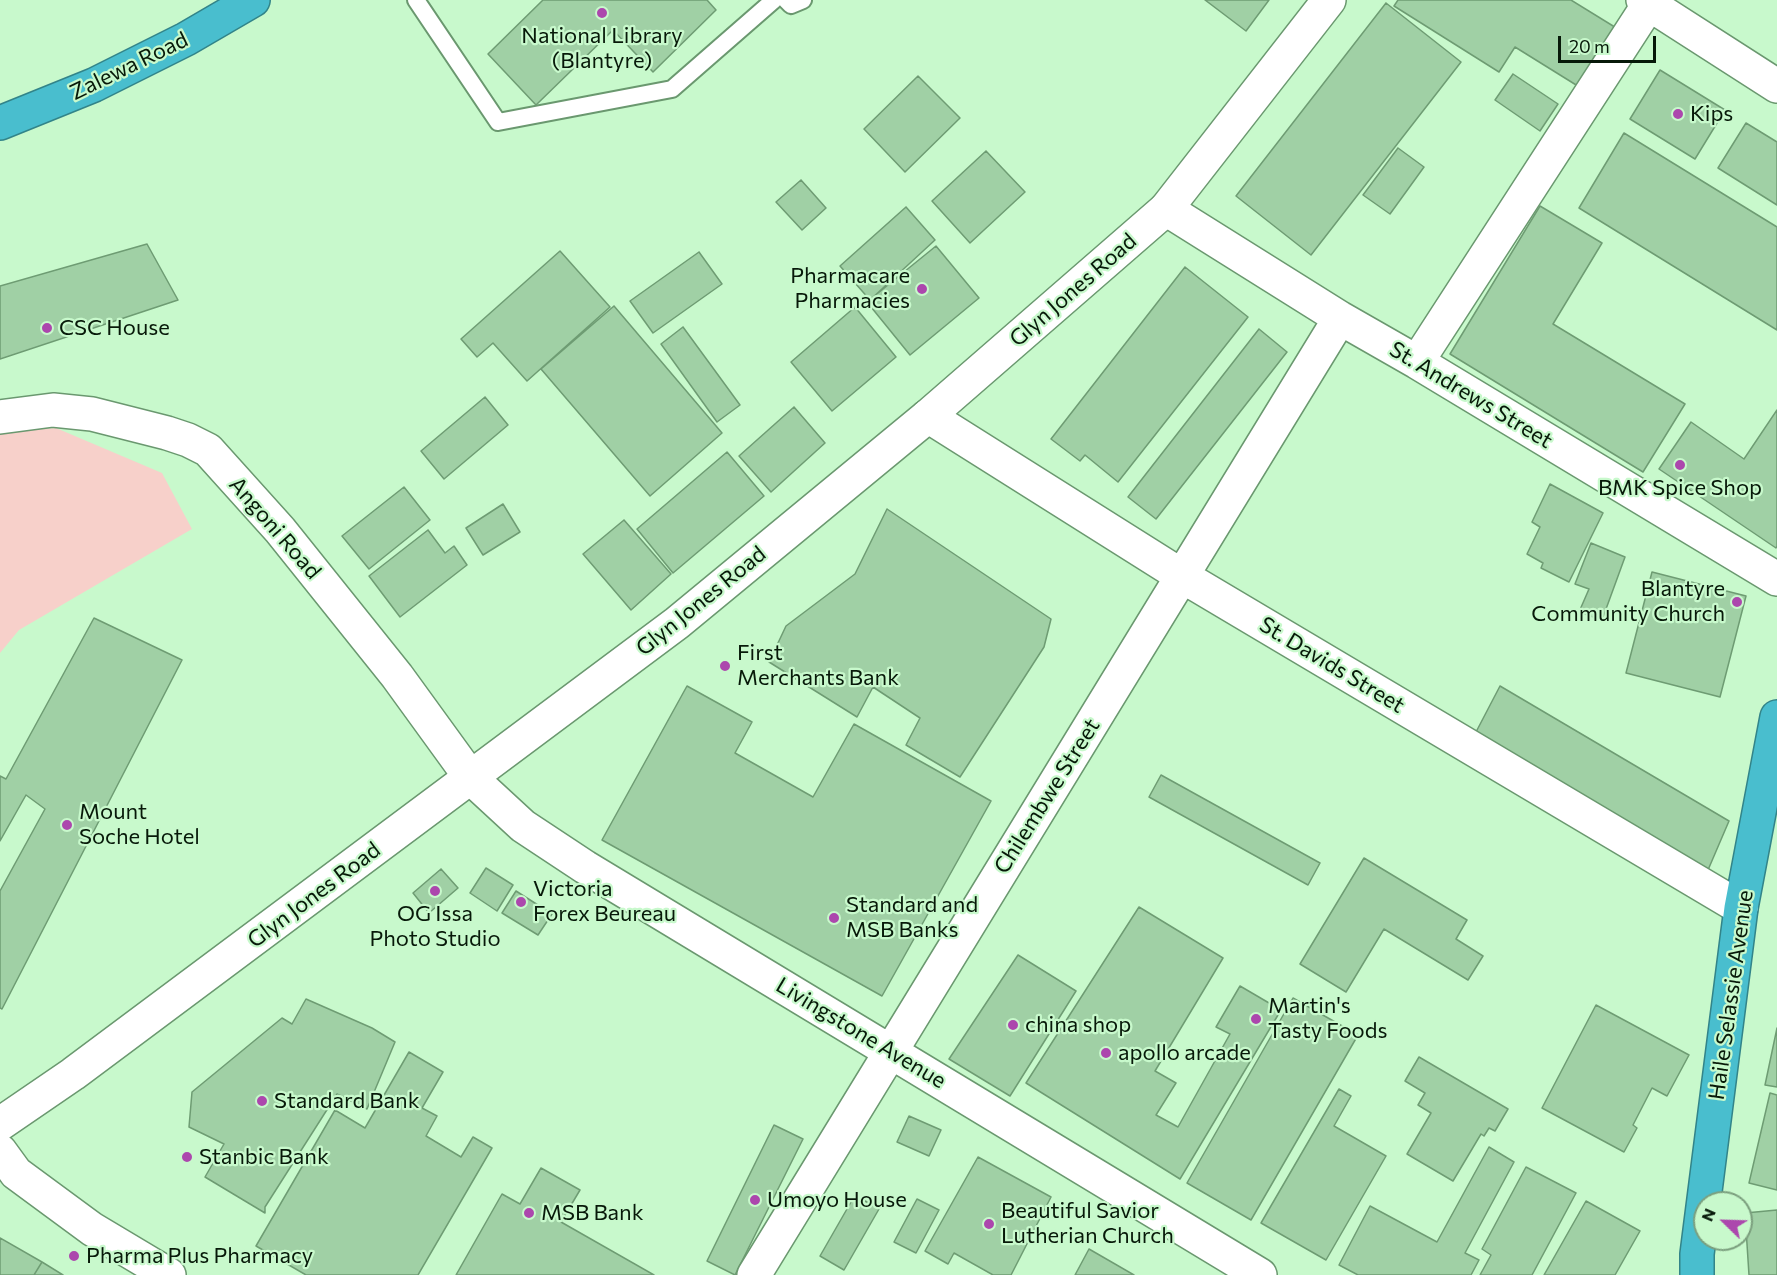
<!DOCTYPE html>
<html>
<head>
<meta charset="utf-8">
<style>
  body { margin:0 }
  #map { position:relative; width:1777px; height:1275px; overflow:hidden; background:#c8f9cc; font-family:Commissioner,sans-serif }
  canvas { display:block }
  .north { position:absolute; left:1693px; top:1191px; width:60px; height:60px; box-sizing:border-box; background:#c8f9cc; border:2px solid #7b9f7e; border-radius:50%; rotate:293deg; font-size:16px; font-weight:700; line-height:24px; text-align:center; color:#071909 }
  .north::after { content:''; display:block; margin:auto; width:21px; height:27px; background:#ac47ad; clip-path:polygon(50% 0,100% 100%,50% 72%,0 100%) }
  .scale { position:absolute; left:1558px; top:36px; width:98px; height:27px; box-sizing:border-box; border:3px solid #071909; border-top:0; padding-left:8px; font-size:18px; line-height:21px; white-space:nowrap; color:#071909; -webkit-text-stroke:4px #c8f9cc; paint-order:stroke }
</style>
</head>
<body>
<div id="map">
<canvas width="1777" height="1275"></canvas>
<div class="north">N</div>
<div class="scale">20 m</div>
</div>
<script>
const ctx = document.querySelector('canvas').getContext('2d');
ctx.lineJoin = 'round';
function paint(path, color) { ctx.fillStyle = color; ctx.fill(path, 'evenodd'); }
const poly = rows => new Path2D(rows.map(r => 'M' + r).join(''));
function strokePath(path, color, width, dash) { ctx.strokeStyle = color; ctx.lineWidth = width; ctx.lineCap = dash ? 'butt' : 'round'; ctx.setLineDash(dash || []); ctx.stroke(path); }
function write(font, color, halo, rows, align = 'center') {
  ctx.font = font + ' Commissioner,sans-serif'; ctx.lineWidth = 4.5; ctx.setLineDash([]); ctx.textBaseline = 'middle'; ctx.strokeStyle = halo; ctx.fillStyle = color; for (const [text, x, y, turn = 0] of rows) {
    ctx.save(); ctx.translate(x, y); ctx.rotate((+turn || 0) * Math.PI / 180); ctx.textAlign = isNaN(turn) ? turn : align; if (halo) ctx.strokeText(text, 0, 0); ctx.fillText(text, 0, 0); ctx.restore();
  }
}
paint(poly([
  [56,428,162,473,192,529,19,630,0,653,0,432]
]), '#f7d0ca');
const building = poly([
  [543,0,707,0,716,10,653,72,613,30,536,105,488,54,543,0],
  [1205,0,1269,0,1246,31,1205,0],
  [1398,0,1571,0,1618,29,1581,88,1515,47,1499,72,1394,6,1398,0],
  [1386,3,1461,62,1311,255,1236,196,1386,3],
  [1660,70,1725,110,1695,159,1630,119,1660,70],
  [1513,74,1558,104,1540,131,1495,100,1513,74],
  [918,76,960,118,905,172,864,129,918,76],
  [1746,123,1777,142,1777,205,1718,168,1746,123],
  [1624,133,1777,227,1777,330,1579,208,1624,133],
  [1398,148,1424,167,1390,214,1363,195,1398,148],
  [986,151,1025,192,970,243,932,201,986,151],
  [801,180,826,208,802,230,776,202,801,180],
  [1540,206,1602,243,1553,324,1685,404,1643,472,1450,354,1540,206],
  [906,207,935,240,870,300,840,266,906,207],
  [147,244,178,300,0,359,0,286,147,244],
  [936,246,979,298,910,355,867,302,936,246],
  [560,251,610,307,527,381,493,343,477,357,461,339,560,251],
  [699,252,722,284,653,333,630,301,699,252],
  [1185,267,1248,317,1118,482,1085,455,1080,461,1051,439,1185,267],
  [614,306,722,433,650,496,541,369,614,306],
  [855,307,896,357,832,411,791,362,855,307],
  [683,327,740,405,717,422,661,344,683,327],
  [1259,329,1287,352,1156,519,1128,497,1259,329],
  [485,397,508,425,444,479,421,451,485,397],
  [794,407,825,443,771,492,739,456,794,407],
  [1777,410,1777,546,1776,548,1659,469,1691,422,1744,459,1777,410],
  [727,452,764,496,673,573,637,529,727,452],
  [1550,484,1603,513,1569,582,1541,568,1543,563,1527,554,1540,527,1532,522,1550,484],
  [404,487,430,520,369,569,342,536,404,487],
  [503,504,520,532,483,555,466,528,503,504],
  [887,509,1051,619,1044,647,960,777,906,745,920,718,873,687,857,717,769,662,786,626,855,574,887,509],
  [624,520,671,574,631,610,583,554,624,520],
  [428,530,445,553,454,546,467,565,400,617,369,576,428,530],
  [1591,543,1625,557,1602,620,1579,612,1589,589,1575,584,1591,543],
  [1652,572,1746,596,1720,697,1626,673,1652,572],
  [94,618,182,660,2,1009,0,1008,0,891,45,809,26,795,0,841,0,776,6,779,94,618],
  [687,686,752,722,735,753,813,797,854,724,991,801,882,996,602,840,687,686],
  [1500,686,1729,821,1705,877,1476,732,1500,686],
  [1161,775,1320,863,1308,885,1149,797,1161,775],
  [1364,858,1467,920,1456,939,1483,956,1468,980,1384,929,1346,992,1300,964,1364,858],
  [486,868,513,885,497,911,470,893,486,868],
  [441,869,458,888,429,913,413,893,441,869],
  [516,891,552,914,538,935,502,913,516,891],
  [1139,907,1223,958,1155,1071,1176,1083,1156,1115,1178,1127,1230,1034,1216,1027,1240,986,1281,1010,1180,1179,1026,1083,1139,907],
  [1018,955,1076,991,1010,1096,949,1059,1018,955],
  [1293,998,1358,1035,1251,1220,1187,1183,1293,998],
  [306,999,372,1028,395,1042,367,1109,337,1094,265,1207,265,1213,205,1177,224,1144,189,1127,192,1092,282,1018,292,1024,306,999],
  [1596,1005,1689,1055,1667,1096,1652,1088,1633,1125,1637,1128,1624,1152,1542,1108,1596,1005],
  [1777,1028,1777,1087,1765,1085,1777,1028],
  [409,1052,443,1072,422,1108,437,1116,426,1136,461,1157,473,1137,492,1148,418,1275,306,1275,256,1246,335,1110,365,1128,409,1052],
  [1419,1057,1508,1109,1495,1131,1489,1128,1484,1136,1481,1134,1453,1181,1407,1154,1431,1113,1418,1105,1425,1093,1405,1081,1419,1057],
  [1339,1089,1351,1096,1334,1126,1386,1156,1326,1260,1261,1223,1339,1089],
  [1770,1093,1777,1095,1777,1190,1749,1183,1770,1093],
  [909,1116,941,1130,929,1156,897,1142,909,1116],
  [774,1125,803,1139,735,1275,707,1261,774,1125],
  [1489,1147,1514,1162,1465,1253,1479,1260,1471,1275,1358,1275,1339,1265,1370,1206,1437,1242,1489,1147],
  [978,1157,1051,1197,1011,1275,993,1275,954,1253,948,1264,925,1251,978,1157],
  [1526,1167,1576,1193,1532,1275,1480,1275,1491,1255,1482,1249,1526,1167],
  [541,1168,580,1190,561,1222,654,1275,456,1275,502,1194,520,1204,541,1168],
  [855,1195,879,1209,844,1270,820,1256,855,1195],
  [917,1199,939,1210,916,1253,894,1242,917,1199],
  [1586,1201,1640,1231,1615,1275,1544,1275,1586,1201],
  [1777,1210,1777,1275,1749,1275,1745,1213,1777,1210],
  [0,1238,42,1262,34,1275,0,1275,0,1238],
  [1089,1249,1134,1275,1075,1275,1089,1249],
  [42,1262,63,1275,34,1275,42,1262]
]);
paint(building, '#a0d0a5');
strokePath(building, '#6e9c73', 1.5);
const lane = poly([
  [416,0,498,122,672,89,774,0],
  [786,0,791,5,803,0]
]);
const street = poly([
  [1643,0,1777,86],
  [1166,209,1340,318,1417,362,1777,579],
  [1417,362,1649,4],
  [928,416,1182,576,1741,908],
  [0,417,53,410,92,414,167,433,188,440,208,450,280,530,397,676,471,778,523,826,585,867,1260,1275],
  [0,1151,16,1173,92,1229,169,1275],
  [754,1275,1340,318]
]);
const secondary = poly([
  [0,1124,73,1074,677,623,928,416,1166,209,1329,0]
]);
const highway = poly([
  [0,123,94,85,186,39,253,0],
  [1697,1275,1697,1254,1741,908,1777,717]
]);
strokePath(lane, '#6a986f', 20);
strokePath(street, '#6a986f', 36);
strokePath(secondary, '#6a986f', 36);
strokePath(highway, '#328489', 36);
strokePath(lane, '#fff', 16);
strokePath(street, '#fff', 33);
strokePath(secondary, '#fff', 33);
strokePath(highway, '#49bece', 33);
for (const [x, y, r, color] of [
  [602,13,6,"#ac47ad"],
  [1678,114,6,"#ac47ad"],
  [922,289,6,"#ac47ad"],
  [47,328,6,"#ac47ad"],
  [1680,465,6,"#ac47ad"],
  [1737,602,6,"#ac47ad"],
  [725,666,6,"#ac47ad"],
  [67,825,6,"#ac47ad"],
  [435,891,6,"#ac47ad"],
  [521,902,6,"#ac47ad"],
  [834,918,6,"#ac47ad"],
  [1256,1019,6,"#ac47ad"],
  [1013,1025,6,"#ac47ad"],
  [1106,1053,6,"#ac47ad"],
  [262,1101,6,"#ac47ad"],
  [187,1157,6,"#ac47ad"],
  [755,1200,6,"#ac47ad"],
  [529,1213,6,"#ac47ad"],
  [989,1224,6,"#ac47ad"],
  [74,1256,6,"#ac47ad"]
]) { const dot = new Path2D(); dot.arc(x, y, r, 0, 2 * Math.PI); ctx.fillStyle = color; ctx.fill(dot); strokePath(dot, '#c8f9cc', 2); }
write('22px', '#071909', '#c8f9cc', [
  ["National Library",602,36,"center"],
  ["(Blantyre)",602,61,"center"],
  ["Kips",1690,114],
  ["Pharmacare",910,276,"right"],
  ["Pharmacies",910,301,"right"],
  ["CSC House",59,328],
  ["BMK Spice Shop",1680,488,"center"],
  ["Blantyre",1725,589,"right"],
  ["Community Church",1725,614,"right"],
  ["First",737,653],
  ["Merchants Bank",737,678],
  ["Mount",79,812],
  ["Soche Hotel",79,837],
  ["Victoria",533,889],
  ["Forex Beureau",533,914],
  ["Standard and",846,905],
  ["MSB Banks",846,930],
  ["OG Issa",435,914,"center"],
  ["Photo Studio",435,939,"center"],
  ["Martin's",1268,1006],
  ["Tasty Foods",1268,1031],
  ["china shop",1025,1025],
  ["apollo arcade",1118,1053],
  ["Standard Bank",274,1101],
  ["Stanbic Bank",199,1157],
  ["Umoyo House",767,1200],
  ["Beautiful Savior",1001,1211],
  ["Lutherian Church",1001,1236],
  ["MSB Bank",541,1213],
  ["Pharma Plus Pharmacy",86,1256]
], 'left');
write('22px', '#071909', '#c8f9cc', [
  ["Zalewa Road",129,66,-26],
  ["Glyn Jones Road",1073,290,-41],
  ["St. Andrews Street",1471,395,31],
  ["Angoni Road",275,528,49],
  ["Glyn Jones Road",701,601,-39],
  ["St. Davids Street",1332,665,31],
  ["Chilembwe Street",1047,796,-58],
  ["Glyn Jones Road",314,895,-37],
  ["Haile Selassie Avenue",1731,995,-82],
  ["Livingstone Avenue",861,1033,31]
]);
</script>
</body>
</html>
